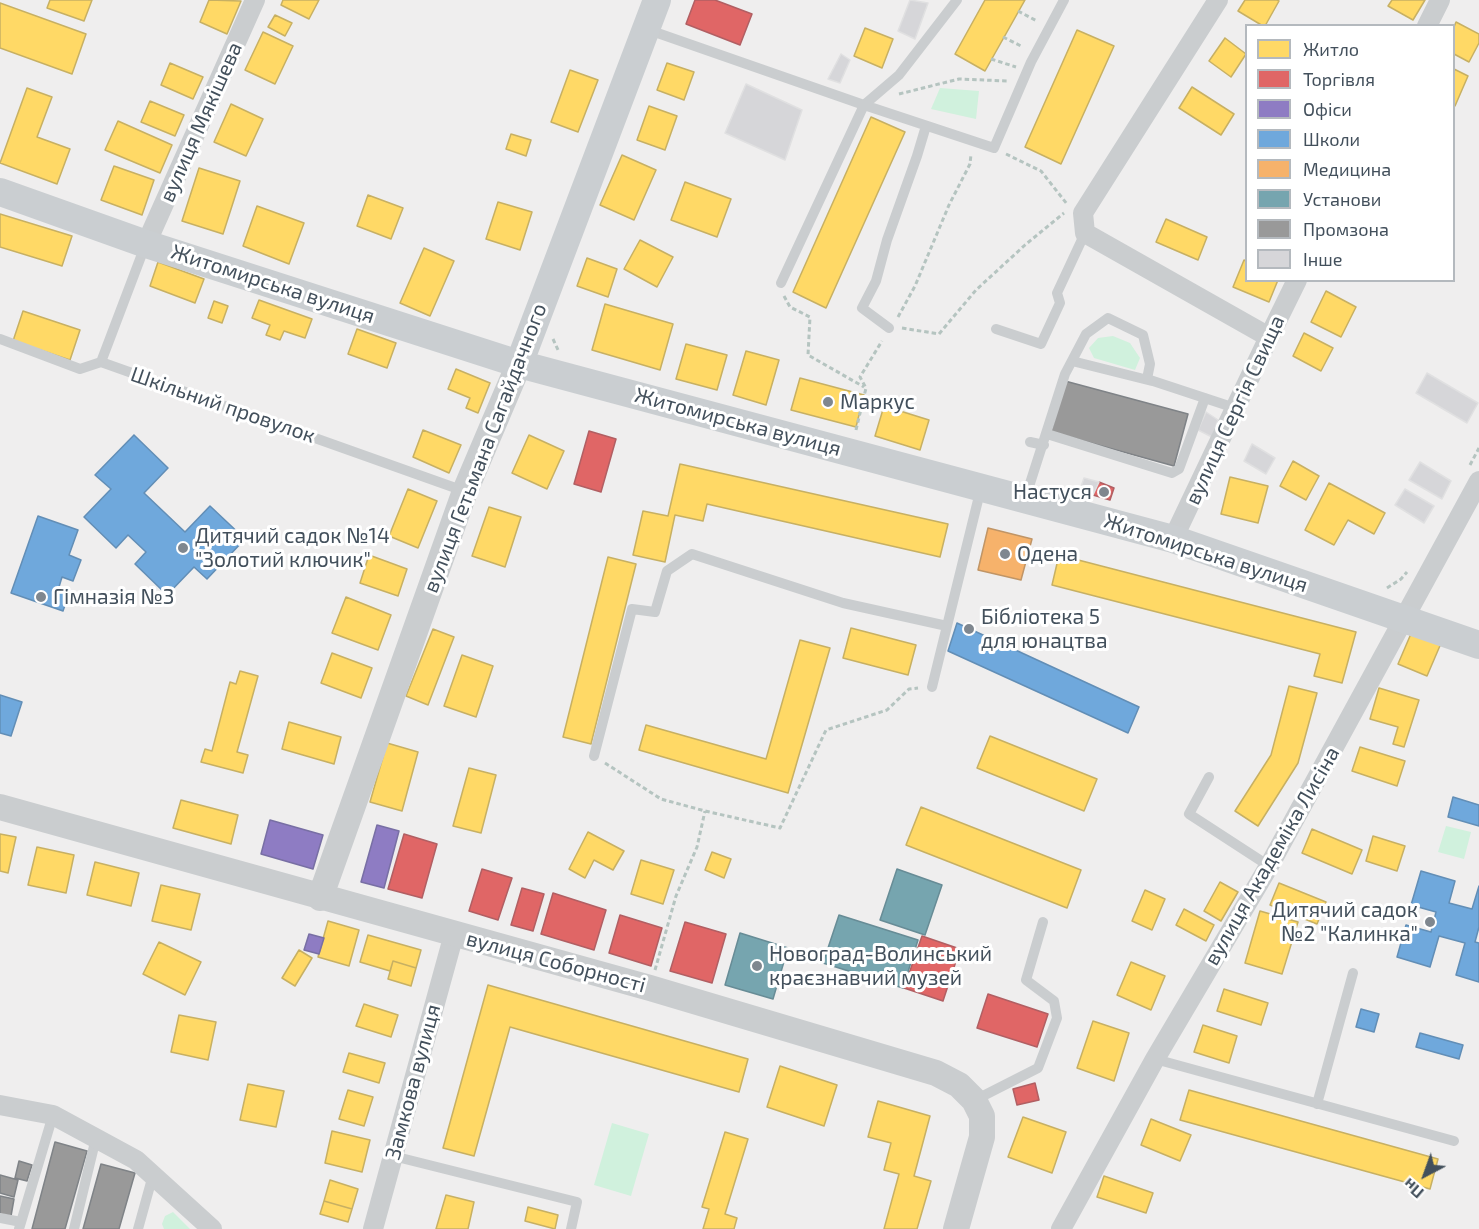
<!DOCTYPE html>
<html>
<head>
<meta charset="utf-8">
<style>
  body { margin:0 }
  #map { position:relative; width:1479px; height:1229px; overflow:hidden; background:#efeeee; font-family:"Exo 2",sans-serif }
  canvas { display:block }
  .legend { position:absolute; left:1245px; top:24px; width:210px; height:258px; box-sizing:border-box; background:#fff; border:2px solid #b4b9be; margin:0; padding:8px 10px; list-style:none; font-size:18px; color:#43505c }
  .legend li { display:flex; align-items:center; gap:12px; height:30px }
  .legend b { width:30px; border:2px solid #b4b9be }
  .north { position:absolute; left:1395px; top:1145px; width:60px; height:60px; -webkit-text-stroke:4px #fff; paint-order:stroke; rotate:221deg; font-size:16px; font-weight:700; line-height:24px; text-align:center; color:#43505c }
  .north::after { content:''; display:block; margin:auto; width:21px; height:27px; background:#43505c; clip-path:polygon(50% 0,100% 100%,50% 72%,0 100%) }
</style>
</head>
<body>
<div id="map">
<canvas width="1479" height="1229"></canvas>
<ul class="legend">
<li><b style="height:16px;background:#ffd966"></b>Житло</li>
<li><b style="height:16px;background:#e06666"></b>Торгівля</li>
<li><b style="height:16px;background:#8e7cc3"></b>Офіси</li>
<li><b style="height:16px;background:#6fa8dc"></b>Школи</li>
<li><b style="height:16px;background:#f6b26b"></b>Медицина</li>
<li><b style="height:16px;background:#76a5af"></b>Установи</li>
<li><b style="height:16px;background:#999"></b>Промзона</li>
<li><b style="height:16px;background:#d6d6d9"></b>Інше</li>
</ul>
<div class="north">Пн</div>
</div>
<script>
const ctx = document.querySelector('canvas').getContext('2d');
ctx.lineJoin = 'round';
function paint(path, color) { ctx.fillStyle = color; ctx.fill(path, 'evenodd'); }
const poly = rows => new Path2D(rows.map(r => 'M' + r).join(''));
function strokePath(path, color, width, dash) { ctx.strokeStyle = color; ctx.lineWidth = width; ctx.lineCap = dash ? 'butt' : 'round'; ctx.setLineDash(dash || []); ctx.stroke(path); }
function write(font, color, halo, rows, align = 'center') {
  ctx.font = font + ' "Exo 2",sans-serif'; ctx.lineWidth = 6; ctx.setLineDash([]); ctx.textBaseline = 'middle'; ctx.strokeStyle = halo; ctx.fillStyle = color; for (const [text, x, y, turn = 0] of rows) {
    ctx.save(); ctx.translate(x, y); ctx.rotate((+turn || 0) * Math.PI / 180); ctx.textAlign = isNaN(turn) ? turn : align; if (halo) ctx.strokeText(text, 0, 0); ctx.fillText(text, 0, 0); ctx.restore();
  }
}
paint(poly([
  [940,88,979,91,976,119,931,109],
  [1113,336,1130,343,1140,358,1135,370,1094,358,1089,348,1098,338],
  [1446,826,1471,832,1464,859,1438,852],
  [612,1123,649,1134,631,1196,594,1185],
  [173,1212,190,1229,164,1229,162,1224,165,1216]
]), '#d0f1dd');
const homes = poly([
  [50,0,92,0,84,21,47,8,50,0],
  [209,0,241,1,227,34,200,22,209,0],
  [283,0,319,0,309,19,281,5,283,0],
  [985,0,1025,0,985,71,955,54,985,0],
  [1245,0,1277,0,1279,1,1265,26,1263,26,1238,11,1245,0],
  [1392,0,1425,0,1413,20,1388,6,1392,0],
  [0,3,86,34,72,74,0,48,0,3],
  [275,15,292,23,285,36,268,27,275,15],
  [1456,22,1479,34,1479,43,1469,62,1454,54,1454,27,1456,22],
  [865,28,893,39,882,68,854,56,865,28],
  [1077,30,1114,46,1061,164,1025,147,1077,30],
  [263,32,293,46,275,84,245,70,263,32],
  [1225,38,1246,54,1231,77,1209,61,1225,38],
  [170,63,203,77,193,99,161,85,170,63],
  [667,63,694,72,684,100,657,90,667,63],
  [1454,69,1468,76,1455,106,1454,105,1454,69],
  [570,70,598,80,578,132,551,122,570,70],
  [1192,87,1234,114,1221,135,1179,108,1192,87],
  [27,88,52,97,37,137,70,149,57,184,0,163,27,88],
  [150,101,184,115,175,136,141,122,150,101],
  [231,104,263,119,246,156,214,142,231,104],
  [649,106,677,116,665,150,637,140,649,106],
  [871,117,905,132,826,308,793,292,871,117],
  [118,121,172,145,160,173,105,150,118,121],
  [511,134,531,140,526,156,506,149,511,134],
  [622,155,656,170,634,220,600,205,622,155],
  [114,166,154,180,142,215,101,200,114,166],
  [199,168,240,181,223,234,182,221,199,168],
  [685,182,731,199,717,237,671,220,685,182],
  [368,195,403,208,391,239,357,226,368,195],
  [498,202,532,212,520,250,486,239,498,202],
  [257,206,304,223,289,264,243,246,257,206],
  [0,214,72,236,62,266,0,247,0,214],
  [1166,219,1207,237,1198,260,1156,242,1166,219],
  [640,240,673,257,657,287,624,269,640,240],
  [424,248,454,261,430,316,400,303,424,248],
  [587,258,617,269,608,297,577,286,587,258],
  [1244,260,1246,261,1246,280,1278,280,1269,302,1233,287,1244,260],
  [158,262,204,279,195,303,150,286,158,262],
  [1326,291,1356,307,1341,337,1311,322,1326,291],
  [259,300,312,319,305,338,284,331,280,340,266,335,270,325,252,318,259,300],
  [214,301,228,306,222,323,208,318,214,301],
  [605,304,673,324,660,370,592,350,605,304],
  [23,311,80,330,70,360,13,341,23,311],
  [357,329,396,343,387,368,348,354,357,329],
  [1304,333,1333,348,1321,371,1293,356,1304,333],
  [686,344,727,355,717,390,676,379,686,344],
  [746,351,779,360,766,405,733,395,746,351],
  [456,369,490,383,478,413,466,408,470,398,448,389,456,369],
  [800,378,864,395,856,427,791,410,800,378],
  [884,406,929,420,920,450,875,436,884,406],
  [423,430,461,445,449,473,413,457,423,430],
  [529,435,564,451,547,489,512,473,529,435],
  [1293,461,1319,476,1306,500,1280,486,1293,461],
  [680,464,948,524,940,557,707,504,703,521,675,515,665,562,633,555,643,511,668,516,680,464],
  [1230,477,1268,486,1258,523,1221,514,1230,477],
  [1329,483,1385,513,1374,534,1348,520,1334,545,1305,530,1329,483],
  [408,489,437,501,418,548,389,536,408,489],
  [489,507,521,517,505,567,472,556,489,507],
  [369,555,407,569,398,596,360,583,369,555],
  [1059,555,1356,632,1342,683,1314,676,1320,654,1052,585,1059,555],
  [608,557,636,564,591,744,563,737,608,557],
  [346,597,391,615,378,650,332,633,346,597],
  [851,628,916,645,908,675,843,658,851,628],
  [433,629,454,637,428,705,406,696,433,629],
  [1413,629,1442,641,1427,676,1398,664,1413,629],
  [800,640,830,648,788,793,639,750,646,725,766,759,800,640],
  [332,653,372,668,361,698,321,683,332,653],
  [462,655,493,666,476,717,444,706,462,655],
  [240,671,258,676,237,752,248,755,243,773,201,762,205,749,212,751,230,682,236,684,240,671],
  [1289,686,1317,693,1298,763,1258,826,1235,811,1271,755,1289,686],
  [1379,688,1419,700,1404,747,1393,744,1398,727,1370,719,1379,688],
  [289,722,341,737,334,764,282,749,289,722],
  [990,736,1097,779,1084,811,977,768,990,736],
  [387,743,418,752,402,811,370,802,387,743],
  [1360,747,1405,761,1397,786,1352,771,1360,747],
  [469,768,496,775,481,833,453,826,469,768],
  [181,800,238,815,231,844,173,828,181,800],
  [921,807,1081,870,1067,908,906,845,921,807],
  [1312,829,1362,850,1352,874,1302,853,1312,829],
  [588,832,624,851,613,870,594,860,585,878,569,869,588,832],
  [0,834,16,837,8,873,0,871,0,834],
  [1373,836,1405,846,1397,871,1366,861,1373,836],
  [37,847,74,855,66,893,28,885,37,847],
  [712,852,731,859,724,878,705,870,712,852],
  [641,860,674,870,663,904,631,894,641,860],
  [95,862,139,873,131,906,87,895,95,862],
  [1220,882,1238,892,1221,921,1204,911,1220,882],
  [1279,883,1326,902,1317,924,1270,905,1279,883],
  [161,885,200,894,191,930,152,921,161,885],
  [1145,890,1165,899,1152,930,1132,921,1145,890],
  [1184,909,1214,925,1206,941,1176,925,1184,909],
  [1260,911,1298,922,1282,974,1245,963,1260,911],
  [328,921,359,930,349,966,318,957,328,921],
  [368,935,421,950,416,968,393,961,390,971,360,962,368,935],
  [159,942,201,962,185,995,143,974,159,942],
  [299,950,312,958,295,986,282,978,299,950],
  [393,961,416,968,411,986,388,979,393,961],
  [1131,962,1165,976,1151,1010,1117,995,1131,962],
  [488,985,748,1059,739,1092,510,1027,474,1156,443,1148,488,985],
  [1224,989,1268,1003,1261,1025,1217,1011,1224,989],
  [364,1004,398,1015,391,1037,356,1026,364,1004],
  [179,1015,216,1022,208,1060,171,1052,179,1015],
  [1093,1021,1129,1033,1114,1081,1077,1068,1093,1021],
  [1203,1025,1237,1036,1229,1063,1194,1052,1203,1025],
  [349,1053,385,1063,379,1083,343,1072,349,1053],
  [780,1066,837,1085,824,1126,767,1107,780,1066],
  [248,1084,284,1091,276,1127,240,1120,248,1084],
  [348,1090,373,1097,364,1126,339,1119,348,1090],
  [1189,1090,1438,1159,1430,1189,1180,1120,1189,1090],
  [878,1101,930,1116,914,1176,931,1181,917,1229,884,1229,899,1174,884,1170,891,1143,868,1137,878,1101],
  [1023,1117,1066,1132,1052,1173,1008,1157,1023,1117],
  [1151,1119,1191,1135,1180,1161,1141,1145,1151,1119],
  [332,1131,370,1140,362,1172,325,1163,332,1131],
  [725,1132,748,1139,725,1214,737,1218,734,1229,703,1229,709,1209,702,1207,725,1132],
  [1104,1176,1153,1193,1146,1213,1097,1197,1104,1176],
  [330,1180,358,1189,352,1209,324,1201,330,1180],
  [446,1195,474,1202,468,1229,436,1229,446,1195],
  [324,1201,352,1209,348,1222,320,1214,324,1201],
  [528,1207,558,1215,555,1229,525,1221,528,1207]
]);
paint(homes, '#ffd966');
strokePath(homes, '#c7b063', 1.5);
const shops = poly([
  [695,0,715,0,752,14,740,45,686,24,695,0],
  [589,431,616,439,601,492,574,484,589,431],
  [1099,482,1114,488,1110,500,1093,495,1099,482],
  [404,834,437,844,422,898,388,889,404,834],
  [482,869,512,878,498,920,469,911,482,869],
  [522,888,544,894,533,931,511,925,522,888],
  [553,893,606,910,594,950,541,934,553,893],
  [620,915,662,928,651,966,609,953,620,915],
  [685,922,726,934,712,983,670,971,685,922],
  [922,936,960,949,943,1001,904,988,922,936],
  [988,994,1048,1014,1037,1047,977,1028,988,994],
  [1035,1083,1039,1100,1017,1105,1013,1089,1035,1083]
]);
paint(shops, '#e06666');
strokePath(shops, '#b15f63', 1.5);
const offices = poly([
  [270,820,323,835,313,869,261,854,270,820],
  [377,825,399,831,384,888,361,882,377,825],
  [309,934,324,938,319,954,304,950,309,934]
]);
paint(offices, '#8e7cc3');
strokePath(offices, '#786fa4', 1.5);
const schools = poly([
  [134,435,168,468,144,493,185,532,210,506,245,539,207,579,194,567,167,595,135,564,146,552,128,535,116,548,84,517,111,489,95,475,134,435],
  [38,516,78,530,69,555,81,560,73,581,62,577,59,587,70,591,63,611,11,593,38,516],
  [957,623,1139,707,1128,733,948,651,957,623],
  [0,695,22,702,11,736,0,733,0,695],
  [1453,797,1479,805,1479,826,1448,817,1453,797],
  [1421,871,1455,881,1449,903,1472,909,1479,886,1479,927,1475,942,1479,943,1479,982,1456,975,1465,943,1439,936,1430,967,1397,957,1406,925,1431,932,1436,912,1411,905,1421,871],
  [1361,1009,1379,1014,1374,1032,1356,1027,1361,1009],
  [1420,1033,1463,1045,1459,1059,1416,1047,1420,1033]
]);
paint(schools, '#6fa8dc');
strokePath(schools, '#628eb6', 1.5);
const health = poly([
  [988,528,1032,539,1021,580,978,570,988,528]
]);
paint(health, '#f6b26b');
strokePath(health, '#c09566', 1.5);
const public = poly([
  [897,869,942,885,925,935,880,920,897,869],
  [839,915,918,940,903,988,823,963,839,915],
  [740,933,788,948,773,999,725,985,740,933]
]);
paint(public, '#76a5af');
strokePath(public, '#678c96', 1.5);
const industry = poly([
  [1065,381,1188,414,1174,466,1051,432,1065,381],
  [55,1142,87,1151,65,1229,32,1229,55,1142],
  [19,1161,32,1165,27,1181,15,1178,19,1161],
  [101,1164,135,1173,119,1229,83,1229,101,1164],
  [0,1175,18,1180,14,1197,0,1193,0,1175],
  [0,1196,14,1199,11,1216,0,1214,0,1196]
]);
paint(industry, '#999');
strokePath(industry, '#7f8387', 1.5);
const building = poly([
  [910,0,928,3,915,39,898,31,910,0],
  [841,54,850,60,840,83,828,79,841,54],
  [746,84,802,110,785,160,725,133,746,84],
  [1427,373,1478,403,1467,423,1416,393,1427,373],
  [1206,412,1218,420,1212,437,1198,430,1206,412],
  [1252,444,1275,458,1266,474,1244,461,1252,444],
  [1420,462,1451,481,1442,499,1409,480,1420,462],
  [1084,478,1099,482,1093,495,1079,492,1084,478],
  [1405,489,1434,506,1424,523,1395,505,1405,489]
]);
paint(building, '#d6d6d9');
strokePath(building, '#e0e0e1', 1.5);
strokePath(poly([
  [1018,11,1037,21],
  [1003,37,1023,47],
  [991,59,1016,67],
  [899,94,959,79,1008,81],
  [1006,154,1041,171,1067,204],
  [784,296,790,307,810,317,808,355,864,387],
  [898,317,915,286,949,205,970,164,971,154],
  [902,328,939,334,976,290,1025,245,1064,213],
  [553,339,559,352],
  [856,430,866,388,860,377,882,341],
  [1470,465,1479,448],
  [1387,588,1401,579,1407,572],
  [605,763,661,799,705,811,780,828,826,730,887,710,909,689,918,688],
  [655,970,676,896,697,847,705,811]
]), '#b5c4c0', 3, [4.5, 3]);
strokePath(poly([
  [646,29,864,105,899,75,957,0],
  [145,246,101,362,464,491],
  [781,283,864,105,994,148,1031,62,1064,0],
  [889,328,862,308,876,281,887,240,917,156,926,126],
  [996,329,1041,344,1060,303,1057,293,1085,233],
  [0,339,80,369,101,362],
  [1072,361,1152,381],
  [1047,434,1172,473,1179,469,1205,398],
  [1030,442,1044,445],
  [1025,499,1065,374,1086,334,1108,318,1143,335,1150,364,1147,379,1235,408],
  [932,687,981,488],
  [594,756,632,609,655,612,667,571,692,554,843,603,947,626],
  [1209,777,1189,814,1269,866],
  [1155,1059,1454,1141],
  [975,1100,1038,1068,1057,1018,1054,1001,1026,980,1043,922],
  [1317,1104,1353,973],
  [393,1156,577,1202,571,1229],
  [0,1218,21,1222],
  [19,1229,53,1115],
  [74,1229,96,1138],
  [138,1229,153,1175]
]), '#cacdcf', 10);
strokePath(poly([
  [1218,0,1083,213,1085,233,1269,337],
  [1427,26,1440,0],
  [146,244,255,0],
  [1173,539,1269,337,1297,280],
  [0,1105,53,1115,136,1160,212,1229],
  [373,1229,454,934],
  [1061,1229,1155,1059,1269,866,1479,481]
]), '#cacdcf', 20);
strokePath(poly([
  [0,807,650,988,936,1073,959,1085,974,1100,982,1116,982,1137,956,1229],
  [320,898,465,491,519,364]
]), '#cacdcf', 26);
strokePath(poly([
  [0,192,146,244,519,364,1173,539,1479,645],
  [519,364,657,0]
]), '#caced1', 28);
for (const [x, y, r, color] of [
  [828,402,6,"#7f878f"],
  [1104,492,6,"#7f878f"],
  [183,548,6,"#7f878f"],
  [1005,554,6,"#7f878f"],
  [41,597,6,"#7f878f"],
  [969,629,6,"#7f878f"],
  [1430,922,6,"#7f878f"],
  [757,966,6,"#7f878f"]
]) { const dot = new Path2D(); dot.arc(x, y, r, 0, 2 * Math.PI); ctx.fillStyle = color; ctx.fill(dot); strokePath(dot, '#fff', 2); }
write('21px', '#43505c', '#fff', [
  ["вулиця Мякішева",201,122,-66],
  ["Житомирська вулиця",273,284,18],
  ["Шкільний провулок",223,405,19],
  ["вулиця Сергія Свища",1235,410,-65],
  ["Житомирська вулиця",738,422,15],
  ["вулиця Гетьмана Сагайдачного",485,448,-69],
  ["Житомирська вулиця",1206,553,18],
  ["вулиця Академіка Лисіна",1272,856,-60],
  ["вулиця Соборності",556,962,15],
  ["Замкова вулиця",413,1082,-75]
]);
write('21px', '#43505c', '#fff', [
  ["Маркус",840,402],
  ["Настуся",1092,492,"right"],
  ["Дитячий садок №14",195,536],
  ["\"Золотий ключик\"",195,560],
  ["Одена",1017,554],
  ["Гімназія №3",53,597],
  ["Бібліотека 5",981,617],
  ["для юнацтва",981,641],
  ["Дитячий садок",1418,910,"right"],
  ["№2 \"Калинка\"",1418,934,"right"],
  ["Новоград-Волинський",769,954],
  ["краєзнавчий музей",769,978]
], 'left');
</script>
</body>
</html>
